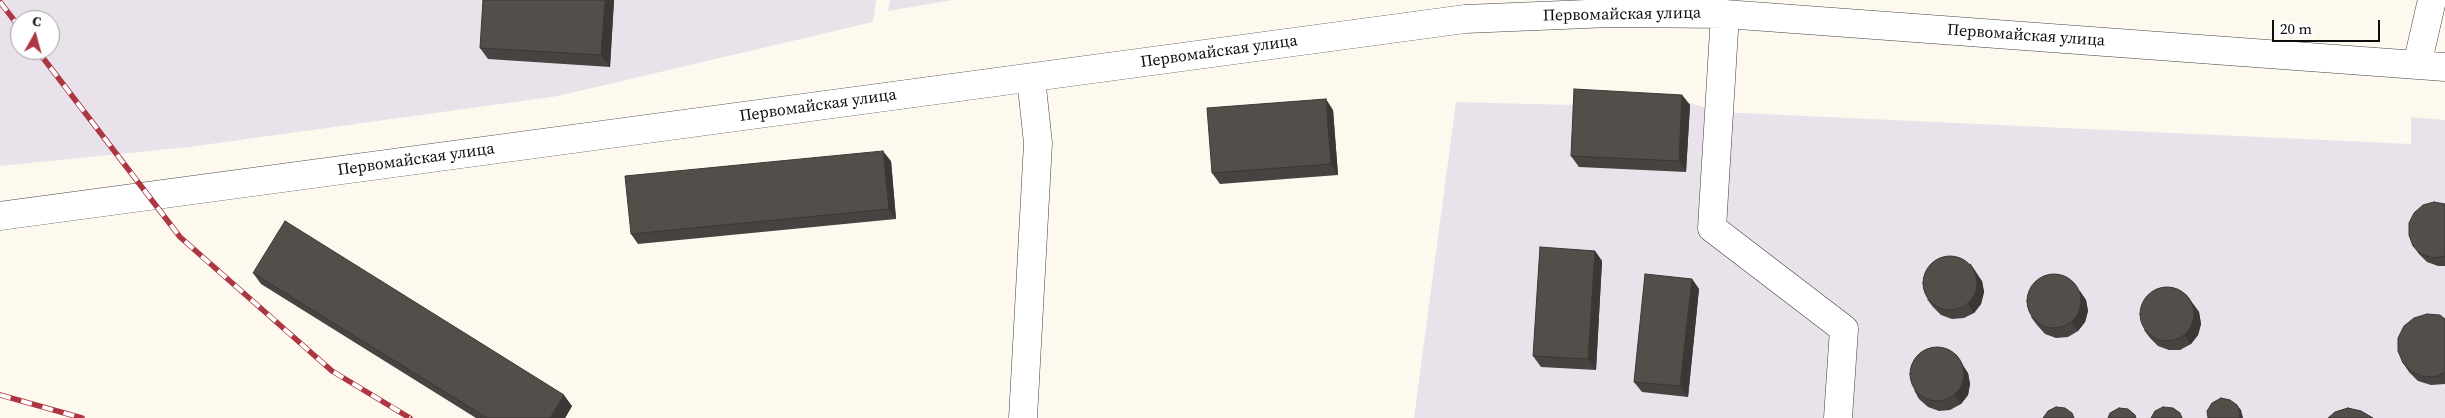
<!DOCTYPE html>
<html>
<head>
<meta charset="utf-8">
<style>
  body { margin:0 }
  #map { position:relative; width:2445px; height:418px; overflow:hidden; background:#fdf9ef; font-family:"Source Serif 4",serif }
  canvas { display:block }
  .north { position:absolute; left:10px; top:10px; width:50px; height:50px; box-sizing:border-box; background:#fff; border:1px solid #9e9e9e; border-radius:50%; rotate:7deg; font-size:14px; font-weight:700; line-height:20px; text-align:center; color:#0d0d0d }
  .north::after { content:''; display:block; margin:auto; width:18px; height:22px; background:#ad3643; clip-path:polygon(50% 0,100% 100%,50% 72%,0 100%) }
  .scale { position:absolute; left:2272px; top:20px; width:108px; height:22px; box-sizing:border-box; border:2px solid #0d0d0d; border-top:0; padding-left:6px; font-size:15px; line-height:18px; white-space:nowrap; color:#0d0d0d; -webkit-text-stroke:4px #fff; paint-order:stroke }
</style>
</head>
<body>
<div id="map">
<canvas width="2445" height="418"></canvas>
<div class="north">С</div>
<div class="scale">20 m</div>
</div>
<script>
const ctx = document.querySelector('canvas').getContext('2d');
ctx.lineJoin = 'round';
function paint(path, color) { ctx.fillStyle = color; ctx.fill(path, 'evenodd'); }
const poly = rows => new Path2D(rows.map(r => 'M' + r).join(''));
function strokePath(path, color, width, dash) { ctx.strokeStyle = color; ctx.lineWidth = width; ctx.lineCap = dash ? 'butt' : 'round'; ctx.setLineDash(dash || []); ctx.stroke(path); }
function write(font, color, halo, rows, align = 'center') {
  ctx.font = font + ' "Source Serif 4",serif'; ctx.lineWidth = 5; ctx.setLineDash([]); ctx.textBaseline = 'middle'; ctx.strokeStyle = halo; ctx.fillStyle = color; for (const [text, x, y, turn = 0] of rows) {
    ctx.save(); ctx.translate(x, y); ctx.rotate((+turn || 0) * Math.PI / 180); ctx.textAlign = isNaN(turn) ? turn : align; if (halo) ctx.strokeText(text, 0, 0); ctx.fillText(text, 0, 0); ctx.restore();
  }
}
paint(poly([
  [0,0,876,0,873,22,558,96,189,147,0,166],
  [20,20,50,20,50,50,20,50],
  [890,0,953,0,888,11],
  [1581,97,1691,103,1719,112,2411,144,2411,117,2445,120,2445,418,1414,418,1456,102,1571,105]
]), '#e9e2eb');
const minor = poly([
  [1725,14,1712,228,1844,329,1838,418],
  [2417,65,2432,0],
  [0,216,1465,19,1611,13,1725,14,2445,67],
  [1023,418,1038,143,1031,78]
]);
strokePath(minor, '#404040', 29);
strokePath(minor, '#fff', 28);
const rail = poly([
  [0,2,20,28],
  [37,50,180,237,332,371,410,418],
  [0,395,82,418]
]);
strokePath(rail, '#ad3643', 5.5);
strokePath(rail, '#fff', 4, [11]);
paint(poly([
  [614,0,610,67,488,59,480,48],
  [1682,95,1690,105,1686,172,1579,167,1571,156],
  [1333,110,1338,175,1220,184,1212,173],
  [891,161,896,219,638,244,631,234],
  [2445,204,2445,266,2438,266,2427,262,2419,254,2413,246],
  [1595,251,1602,261,1596,370,1541,367,1533,356],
  [253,273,572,406,565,418,476,418,261,284],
  [1692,279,1699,289,1688,397,1642,392,1634,382],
  [1982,281,1984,292,1981,304,1974,313,1964,318,1952,319,1941,315,1933,307,1927,299],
  [2073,282,2086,300,2088,311,2085,322,2078,331,2068,337,2056,338,2045,334,2037,325,2031,317],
  [2186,294,2199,312,2201,324,2198,335,2191,344,2180,350,2169,350,2158,346,2150,338,2144,330],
  [2445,319,2445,384,2431,385,2418,381,2409,372,2403,363],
  [1968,373,1970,384,1968,395,1961,404,1950,410,1939,411,1928,407,1919,399,1914,390]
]), '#484340');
paint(poly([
  [605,0,614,0,610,67,601,55],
  [1682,95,1690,105,1686,172,1679,161],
  [1326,99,1333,110,1338,175,1331,164],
  [883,151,891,161,896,219,889,209],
  [1595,251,1602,261,1596,370,1588,359],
  [1970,263,1982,281,1984,292,1981,304,1974,313,1968,304],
  [1692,279,1699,289,1688,397,1680,386],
  [2080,291,2086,300,2088,311,2085,322,2078,331,2072,323],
  [2193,304,2199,312,2201,324,2198,335,2191,344,2185,335],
  [1956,354,1968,373,1970,384,1968,395,1961,404,1955,396],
  [564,395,572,406,565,418,550,418],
  [2237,405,2241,410,2243,418,2239,418]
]), '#3b3734');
const building = poly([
  [483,0,605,0,601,55,480,48,483,0],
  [1574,89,1682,95,1679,161,1571,156,1574,89],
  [1326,99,1331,164,1212,173,1207,108,1326,99],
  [883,151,889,209,631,234,625,176,883,151],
  [2434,202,2445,204,2445,256,2432,258,2421,254,2413,246,2409,235,2409,223,2414,213,2423,205,2434,202],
  [285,221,564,395,550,418,487,418,253,273,285,221],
  [1540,247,1595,251,1588,359,1533,356,1540,247],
  '1923 283a27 27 0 1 1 54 0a27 27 0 1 1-54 0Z',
  '2027 301a27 27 0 1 1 54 0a27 27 0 1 1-54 0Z',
  [1645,274,1692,279,1680,386,1634,382,1645,274],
  '2140 314a27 27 0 1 1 54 0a27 27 0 1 1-54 0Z',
  [2427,314,2440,315,2445,319,2445,372,2438,376,2425,377,2412,372,2403,363,2398,351,2398,338,2404,326,2414,318,2427,314],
  '1910 374a27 27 0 1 1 54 0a27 27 0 1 1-54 0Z',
  [2221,398,2230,400,2237,405,2240,414,2239,418,2208,418,2207,411,2212,403,2221,398],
  [2056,407,2065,408,2072,413,2074,418,2043,418,2048,411,2056,407],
  [2163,407,2173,408,2180,413,2182,418,2151,418,2155,411,2163,407],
  [2119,408,2128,409,2135,415,2136,418,2108,418,2110,413,2119,408],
  [2348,408,2361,411,2373,418,2328,418,2335,412,2348,408]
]);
paint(building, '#544e4b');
strokePath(building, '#3b3734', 1);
write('16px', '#0d0d0d', '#fff', [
  ["Первомайская улица",1622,15,-1],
  ["Первомайская улица",2026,36,4],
  ["Первомайская улица",1219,52,-8],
  ["Первомайская улица",818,106,-8],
  ["Первомайская улица",416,160,-8]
]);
</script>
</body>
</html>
